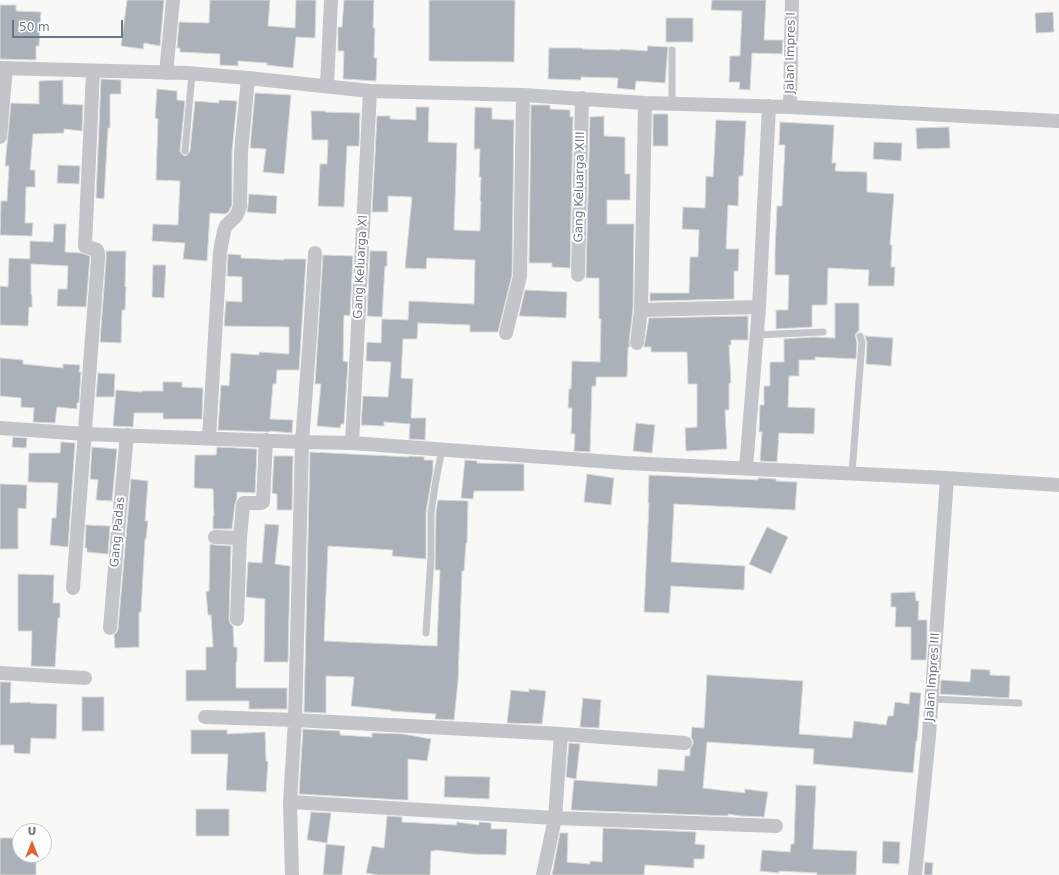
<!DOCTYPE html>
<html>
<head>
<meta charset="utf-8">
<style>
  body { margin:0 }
  #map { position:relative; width:1059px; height:875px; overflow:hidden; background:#f8f9f6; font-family:"DejaVu Sans",sans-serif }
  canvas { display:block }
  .north { position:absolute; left:12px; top:823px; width:40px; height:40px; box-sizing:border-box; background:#fff; border:1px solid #c3c9cf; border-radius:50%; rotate:0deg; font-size:11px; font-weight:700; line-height:16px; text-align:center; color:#687787 }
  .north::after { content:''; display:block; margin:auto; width:14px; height:18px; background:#e1632e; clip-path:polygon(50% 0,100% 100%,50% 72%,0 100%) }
  .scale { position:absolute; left:12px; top:20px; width:111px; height:18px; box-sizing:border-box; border:2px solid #687787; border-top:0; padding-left:5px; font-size:12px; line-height:14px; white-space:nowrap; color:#687787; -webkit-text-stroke:3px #fff; paint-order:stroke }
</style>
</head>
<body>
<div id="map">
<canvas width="1059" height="875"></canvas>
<div class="north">U</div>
<div class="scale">50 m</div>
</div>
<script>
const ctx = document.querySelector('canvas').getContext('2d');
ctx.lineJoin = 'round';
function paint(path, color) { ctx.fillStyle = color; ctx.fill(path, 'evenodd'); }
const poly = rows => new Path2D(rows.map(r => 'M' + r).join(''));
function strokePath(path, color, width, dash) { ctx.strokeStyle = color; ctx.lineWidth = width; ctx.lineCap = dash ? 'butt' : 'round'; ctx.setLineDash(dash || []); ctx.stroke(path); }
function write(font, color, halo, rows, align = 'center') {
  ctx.font = font + ' "DejaVu Sans",sans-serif'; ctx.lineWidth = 4; ctx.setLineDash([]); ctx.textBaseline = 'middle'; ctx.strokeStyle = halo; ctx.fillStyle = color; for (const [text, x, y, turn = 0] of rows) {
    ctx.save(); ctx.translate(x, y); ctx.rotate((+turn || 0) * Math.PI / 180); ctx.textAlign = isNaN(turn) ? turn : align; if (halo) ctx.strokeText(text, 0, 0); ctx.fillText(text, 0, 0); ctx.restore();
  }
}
const building = poly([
  [127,0,164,0,160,46,144,43,143,49,121,46,127,0],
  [210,0,270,0,268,26,295,28,296,0,316,0,315,38,296,37,293,68,267,65,267,63,238,61,238,66,220,65,220,54,180,52,180,48,177,48,179,22,209,23,210,0],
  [344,0,374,0,373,28,375,28,374,58,377,58,376,81,343,79,344,51,338,51,338,27,342,27,344,0],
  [429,0,515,0,514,62,429,61,429,0],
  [712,0,766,0,764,40,783,40,782,54,752,53,750,90,739,89,740,82,729,82,730,56,740,56,742,11,711,10,712,0],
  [0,5,16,5,16,11,41,12,39,46,36,46,36,60,0,59,0,5],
  [1053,12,1054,32,1036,33,1035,13,1053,12],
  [666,18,693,18,693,42,666,42,666,18],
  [648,46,668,47,665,83,636,81,635,90,617,88,618,78,581,77,581,80,548,79,549,48,582,48,582,49,620,50,620,49,647,51,648,46],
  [101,79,121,80,121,94,110,94,110,128,108,128,104,199,96,198,101,79],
  [63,80,63,104,83,105,82,131,64,129,64,133,33,134,30,170,35,170,35,187,26,187,25,223,33,223,32,236,0,235,1,201,7,201,9,166,5,166,11,103,39,104,39,81,63,80],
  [157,89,177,91,177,100,185,101,180,151,181,153,184,156,187,155,190,151,195,101,219,103,219,100,237,101,232,152,232,205,229,211,226,214,210,213,207,261,183,259,185,243,152,241,153,224,178,225,180,181,156,180,158,119,155,118,157,89],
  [255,93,291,95,284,174,263,172,266,149,250,148,255,93],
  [531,105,550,105,550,109,570,110,570,117,573,117,570,268,552,267,552,263,529,263,531,105],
  [416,107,429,107,428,142,457,143,454,230,480,231,481,201,480,201,481,177,479,177,480,149,474,149,475,107,492,108,492,119,514,120,512,275,498,332,470,332,470,325,418,323,417,339,403,339,401,378,413,379,411,418,426,418,425,440,409,439,410,424,384,422,384,426,361,425,363,396,388,397,391,362,366,361,367,342,381,343,382,319,408,320,409,301,474,304,475,260,427,258,426,269,405,268,412,197,388,196,388,212,372,212,377,116,390,116,390,119,416,120,416,107],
  [311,111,325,111,325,112,360,113,359,146,347,146,344,207,318,206,320,164,327,164,328,140,312,140,311,111],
  [653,114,668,114,668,146,653,146,653,114],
  [604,116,604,136,625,137,625,174,630,174,630,200,607,200,607,224,634,224,633,309,629,342,630,347,628,347,627,377,596,377,596,386,592,386,590,452,574,451,575,434,571,434,572,408,568,408,569,389,571,389,572,361,600,362,601,319,599,319,599,278,586,278,586,275,590,117,604,116],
  [716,120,746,121,743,176,739,176,738,206,728,205,726,249,739,249,738,271,734,271,734,299,650,301,650,293,689,293,690,257,698,257,699,230,682,229,683,207,705,208,706,176,713,177,716,120],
  [780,122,834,125,832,163,836,163,835,171,867,172,867,192,894,194,890,245,892,245,891,267,895,267,894,286,868,286,869,270,828,268,827,305,812,305,812,327,776,329,776,310,788,310,789,275,775,275,775,252,777,206,782,206,785,145,779,145,780,122],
  [949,127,950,148,917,149,916,128,949,127],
  [874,142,902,143,901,161,873,159,874,142],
  [58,165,80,166,79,184,57,183,58,165],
  [249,194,277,196,276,214,247,212,248,206,249,194],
  [54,224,66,224,65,252,81,253,90,256,86,307,57,306,58,289,67,289,68,266,31,264,31,295,32,295,32,307,29,307,28,326,0,325,0,286,8,287,9,258,30,259,30,241,53,242,54,224],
  [106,251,126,251,125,287,126,287,125,310,122,310,121,343,100,342,106,260,106,251],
  [370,251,387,251,387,267,385,266,382,317,367,316,370,251],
  [228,254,241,255,241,258,284,260,284,259,306,259,299,370,277,370,276,384,273,384,270,419,293,420,292,433,269,431,269,432,218,430,221,385,229,386,231,353,259,355,259,352,289,354,289,327,224,326,226,301,242,302,242,277,227,276,228,254],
  [323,255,353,256,350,316,344,315,343,361,348,362,344,424,341,424,340,428,317,426,321,384,315,384,323,255],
  [153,265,166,265,164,298,152,297,153,265],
  [525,290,567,292,566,318,519,316,525,290],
  [835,303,859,303,859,331,857,332,855,335,857,343,856,359,815,357,815,360,799,360,799,376,789,376,788,407,815,408,814,434,779,433,777,462,760,461,762,432,759,432,760,405,764,405,764,386,770,386,770,362,784,362,784,339,813,337,835,338,835,303],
  [748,316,748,340,731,340,731,345,729,345,731,383,729,383,729,410,725,410,727,449,686,451,685,428,697,427,697,384,688,384,687,352,651,352,651,347,644,347,649,318,748,316],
  [865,336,893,338,891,366,866,364,867,342,865,336],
  [0,358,23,360,23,364,63,368,63,364,80,365,79,372,81,372,79,403,77,403,77,409,57,407,55,423,33,422,34,408,21,407,21,398,0,396,0,358],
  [98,373,115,374,114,397,96,397,98,373],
  [163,382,182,382,182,387,203,388,202,419,163,419,163,413,134,413,133,427,113,426,116,390,142,392,142,391,163,391,163,382],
  [636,423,655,425,652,453,633,451,636,423],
  [13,437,27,438,26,448,12,447,13,437],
  [61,442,75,443,68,547,50,545,52,518,56,518,58,483,28,482,29,453,60,453,61,442],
  [92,447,117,449,112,501,96,500,98,480,90,479,92,447],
  [217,447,257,449,255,493,237,492,237,498,235,504,232,529,213,529,213,516,214,516,213,489,194,488,195,455,216,455,217,447],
  [310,452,409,457,409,456,424,457,424,460,433,460,433,471,426,512,426,559,392,556,393,550,328,546,324,641,437,646,440,570,435,570,436,512,438,500,468,501,467,543,466,543,464,571,462,571,458,681,454,720,435,719,436,714,391,711,391,710,351,706,354,677,326,676,326,713,304,712,310,452],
  [274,456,293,456,292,510,277,510,277,494,272,493,274,456],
  [465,460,477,461,477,463,524,464,524,491,474,491,473,499,461,498,465,460],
  [587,474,614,478,611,505,584,502,587,474],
  [649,475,758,480,758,478,776,479,776,481,797,482,795,510,674,504,671,562,745,566,744,590,671,586,669,613,644,612,649,503,648,503,649,475],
  [131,479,148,481,145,521,148,521,146,539,145,539,141,612,139,612,139,647,115,648,114,635,117,632,118,629,131,479],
  [0,484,27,485,26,509,18,508,18,549,0,549,0,484],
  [265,524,279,525,275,564,290,566,288,662,264,662,265,599,246,597,248,562,262,563,265,524],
  [86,525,110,526,108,554,87,552,87,548,85,548,86,525],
  [767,527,788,537,771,574,749,564,767,527],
  [210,544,215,545,231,546,229,619,230,623,233,626,234,647,237,647,237,662,236,662,236,688,287,688,287,709,249,709,249,701,186,701,186,670,206,670,206,647,213,647,211,615,208,615,206,592,209,591,210,544],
  [18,574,54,575,53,603,60,603,60,618,58,618,55,667,31,666,32,631,18,631,18,574],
  [915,592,916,601,919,601,918,620,927,620,927,643,926,660,911,660,911,627,895,627,896,607,891,607,891,593,915,592],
  [971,669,990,670,990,675,1010,676,1009,698,940,694,941,680,970,682,971,669],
  [707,675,803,681,799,734,852,738,854,721,886,725,888,716,893,716,895,702,909,704,910,692,921,693,917,741,916,741,913,773,813,764,814,749,707,742,703,788,745,793,745,789,768,792,764,817,741,816,728,814,728,816,571,810,574,780,657,786,658,769,684,771,685,756,690,756,690,749,693,744,693,740,691,738,692,727,704,728,707,675],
  [0,682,11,682,10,703,30,702,30,703,57,704,56,739,31,738,30,754,14,753,14,745,0,745,0,682],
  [529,689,546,691,542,724,507,723,511,690,529,692,529,689],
  [82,697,104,697,104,731,82,731,82,697],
  [583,698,601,700,599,728,580,727,583,698],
  [303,729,340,731,340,735,372,737,372,733,403,734,431,739,427,761,408,759,408,800,404,800,299,794,303,729],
  [191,730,227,730,227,734,265,732,266,761,268,762,266,792,226,790,228,754,191,754,191,730],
  [569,743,580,744,576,779,566,777,569,743],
  [445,776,490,777,489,799,444,797,445,776],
  [796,785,816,786,813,849,857,851,856,875,817,875,817,873,779,871,779,873,760,871,762,850,790,852,791,844,794,844,796,785],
  [196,809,229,809,229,836,196,836,196,809],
  [311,812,331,813,327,843,307,840,311,812],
  [387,816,402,817,402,822,456,825,457,822,479,825,479,822,491,823,491,829,507,829,506,855,471,854,435,850,435,851,431,851,430,875,378,875,366,873,372,846,384,848,387,816],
  [603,828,696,832,695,844,705,845,704,859,694,859,694,868,645,865,644,875,552,875,560,833,568,833,567,862,590,864,590,861,602,862,603,828],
  [0,838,20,838,20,855,36,855,36,875,0,875,0,838],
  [883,841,900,842,899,864,882,863,883,841],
  [326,844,345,846,342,875,323,875,326,844],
  [925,862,933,863,932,875,924,875,925,862]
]);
paint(building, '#aab1b8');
strokePath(building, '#dadad8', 1);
strokePath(poly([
  [672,50,672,103],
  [185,151,192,74],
  [756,335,823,332],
  [852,473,862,342,860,336],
  [426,633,431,558,431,512,436,480,442,449],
  [932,699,1019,703]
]), '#c2c5ca', 7);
strokePath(poly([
  [0,68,187,73,248,78,370,91,523,95,645,103,790,107,1059,121],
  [166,73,173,0],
  [327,86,331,0],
  [790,107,792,0],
  [0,137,6,68],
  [578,275,582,98],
  [641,310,759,307],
  [506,333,520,276,523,95],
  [637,343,641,310,645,103],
  [0,428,86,434,302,442,352,443,626,463,947,478,1059,485],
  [209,438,220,252,224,231,226,226,236,216,238,212,240,206,241,152,248,78],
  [352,443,370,91],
  [746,468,759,307,769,106],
  [215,537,240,538],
  [73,588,98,259,98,253,97,250,85,246,93,71],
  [237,619,240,538,243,505,244,503,261,503,263,502,266,440],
  [110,628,118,532,127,435],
  [0,673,85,678],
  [205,717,295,720,561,734,685,743],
  [290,802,555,818,776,826],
  [292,875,290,802,295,720,302,442,310,336,315,253],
  [543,875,555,818,561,734],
  [915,875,929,736,947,478]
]), '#c2c5ca', 14);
write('12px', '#687787', '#fff', [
  ["Jalan Impres I",791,53,-89],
  ["Gang Keluarga XIII",580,187,-89],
  ["Gang Keluarga XI",361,267,-87],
  ["Gang Padas",118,532,-85],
  ["Jalan Impres III",933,677,-86]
]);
</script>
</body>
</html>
